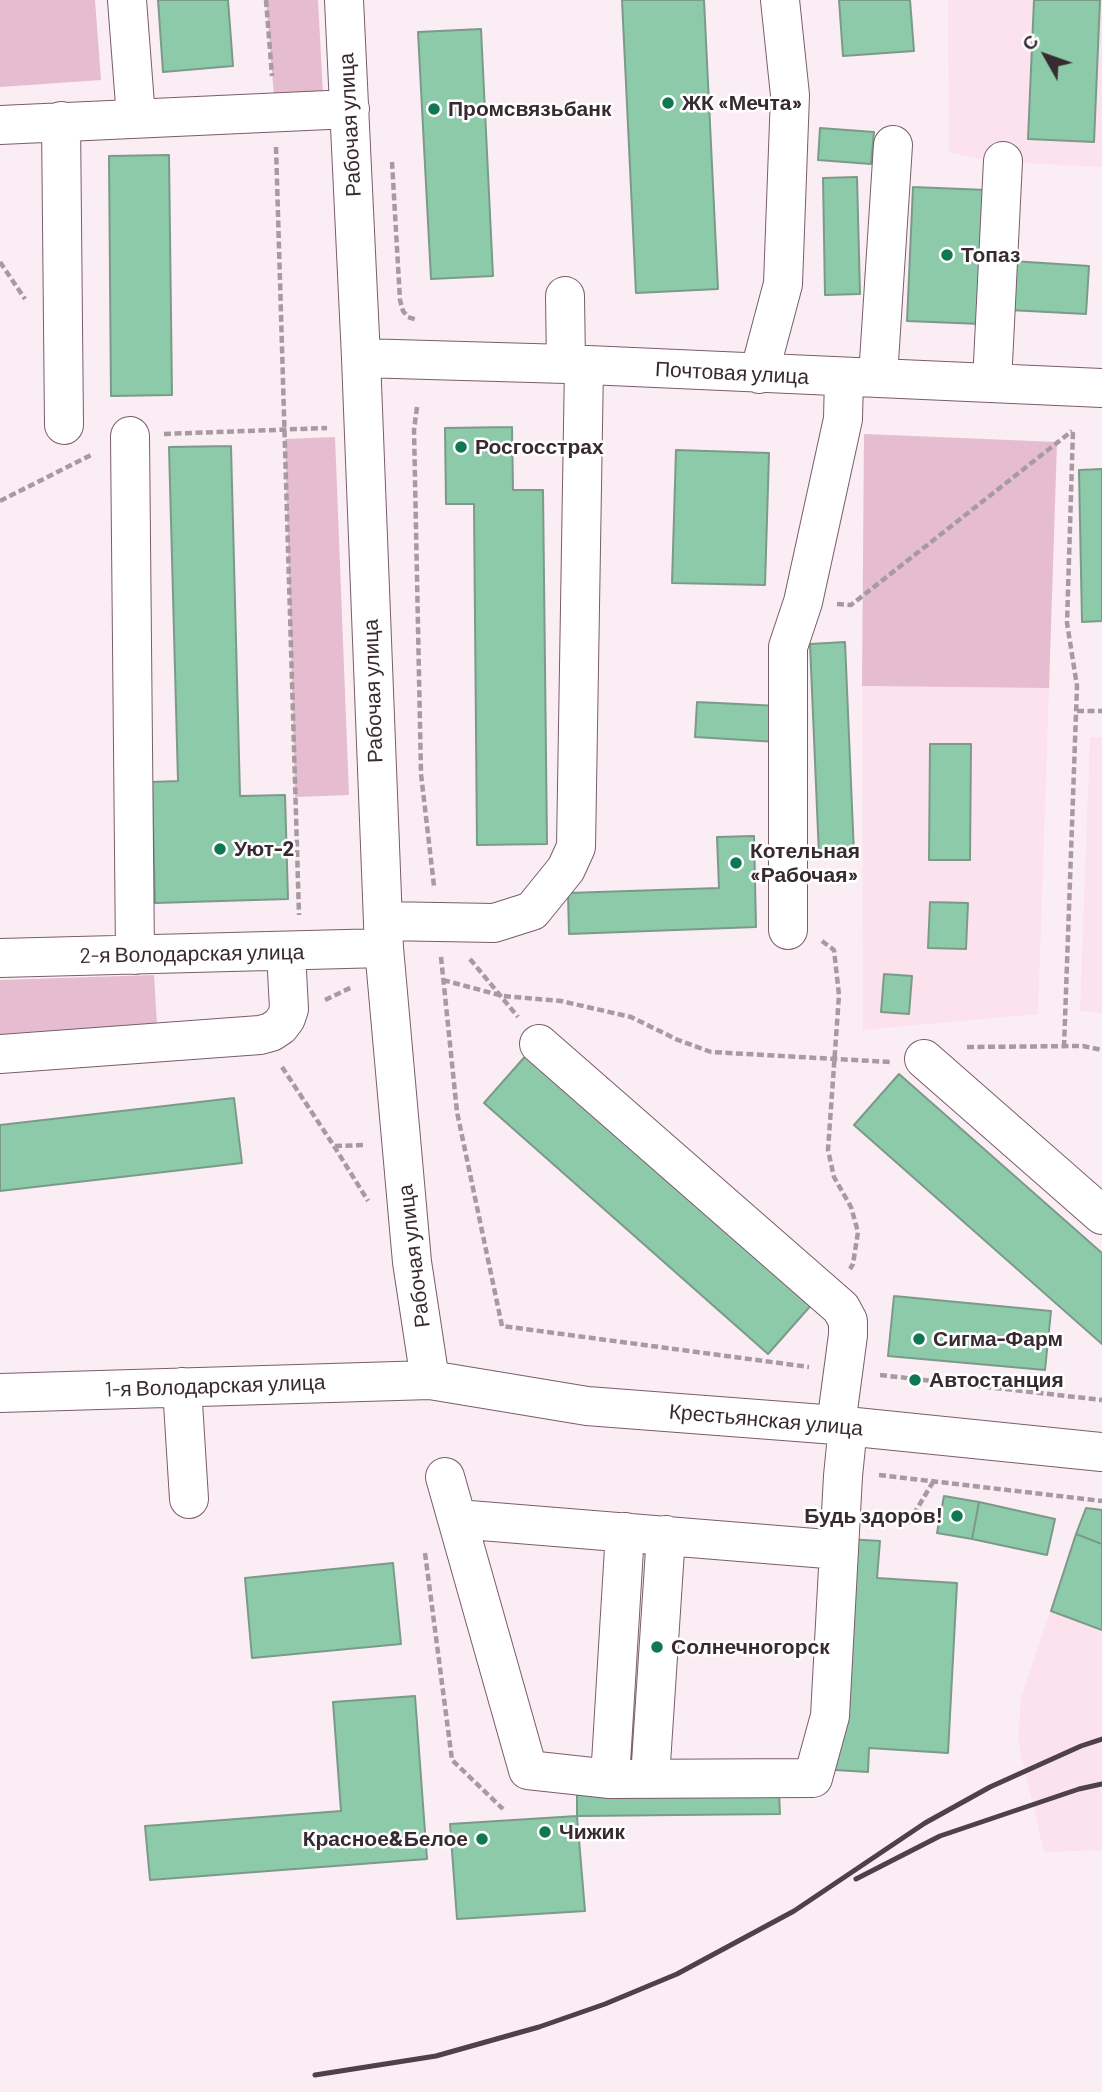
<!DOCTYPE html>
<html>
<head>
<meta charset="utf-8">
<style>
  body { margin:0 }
  #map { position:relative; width:1102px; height:2092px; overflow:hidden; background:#fbedf4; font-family:Barlow,sans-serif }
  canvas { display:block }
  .north { position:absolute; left:1011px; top:21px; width:70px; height:70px; -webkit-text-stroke:5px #fff; paint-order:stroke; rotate:310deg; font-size:19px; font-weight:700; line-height:28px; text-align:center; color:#372a30 }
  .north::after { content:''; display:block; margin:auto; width:24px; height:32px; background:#372a30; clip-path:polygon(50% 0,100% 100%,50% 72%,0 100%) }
</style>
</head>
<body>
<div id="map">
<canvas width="1102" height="2092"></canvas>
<div class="north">С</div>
</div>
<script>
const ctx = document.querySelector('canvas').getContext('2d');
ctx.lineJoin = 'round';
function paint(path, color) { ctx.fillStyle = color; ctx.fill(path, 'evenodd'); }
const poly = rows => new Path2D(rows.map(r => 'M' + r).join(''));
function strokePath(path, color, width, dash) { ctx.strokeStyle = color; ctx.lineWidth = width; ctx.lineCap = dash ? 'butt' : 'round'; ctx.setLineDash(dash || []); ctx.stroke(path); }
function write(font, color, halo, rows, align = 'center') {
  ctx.font = font + ' Barlow,sans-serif'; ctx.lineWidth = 5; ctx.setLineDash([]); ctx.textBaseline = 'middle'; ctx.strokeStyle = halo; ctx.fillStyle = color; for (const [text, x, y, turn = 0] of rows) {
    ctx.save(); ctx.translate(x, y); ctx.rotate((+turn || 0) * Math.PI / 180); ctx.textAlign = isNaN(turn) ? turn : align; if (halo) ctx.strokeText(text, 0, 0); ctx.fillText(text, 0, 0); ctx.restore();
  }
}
paint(poly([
  [948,0,1102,0,1102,167,988,161,949,152],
  [862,686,1049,688,1038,1014,863,1030],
  [1090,737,1102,738,1102,1013,1080,1011],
  [1076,1534,1102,1544,1102,1850,1044,1852,1018,1741,1021,1698]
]), '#fbe2ed');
paint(poly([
  [0,0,95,0,101,80,0,87],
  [266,0,318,0,323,94,274,96],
  [864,434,1057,442,1049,688,862,686],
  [335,437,349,795,295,797,285,439],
  [154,975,157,1025,0,1037,0,980]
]), '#e6bcd0');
const building = poly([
  [158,0,228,0,233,66,163,72,158,0],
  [622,0,704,0,718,289,636,293,622,0],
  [839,0,910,0,914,51,843,56,839,0],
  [1034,0,1100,0,1094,142,1028,139,1034,0],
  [481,29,493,276,431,279,418,32,481,29],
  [820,128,874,132,871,164,818,160,820,128],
  [169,155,172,395,111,396,109,156,169,155],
  [857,177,860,294,825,295,823,178,857,177],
  [913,187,987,190,981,324,907,321,913,187],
  [1012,261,1089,266,1086,314,1009,310,1012,261],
  [512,427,513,490,543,490,547,844,477,845,474,504,446,504,445,428,512,427],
  [231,446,240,796,285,795,288,899,155,903,152,782,178,781,169,447,231,446],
  [676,450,769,453,765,585,672,583,676,450],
  [1102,469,1102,621,1082,622,1079,470,1102,469],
  [845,642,854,854,819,856,810,644,845,642],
  [697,702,779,706,777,742,695,737,697,702],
  [930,744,971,744,970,860,929,860,930,744],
  [754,836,756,927,569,934,568,893,719,888,717,837,754,836],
  [930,902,968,903,966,949,928,948,930,902],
  [884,974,912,976,909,1014,881,1012,884,974],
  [529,1052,813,1303,768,1354,484,1103,529,1052],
  [899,1074,1102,1253,1102,1344,854,1125,899,1074],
  [234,1098,242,1163,0,1191,0,1125,234,1098],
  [894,1296,1051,1311,1045,1370,888,1356,894,1296],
  [944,1496,979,1502,972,1539,937,1533,944,1496],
  [979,1502,1055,1519,1047,1555,972,1539,979,1502],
  [1086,1508,1102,1510,1102,1544,1076,1534,1086,1508],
  [1076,1534,1102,1544,1102,1630,1051,1611,1076,1534],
  [848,1539,880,1541,877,1578,957,1583,948,1753,869,1748,868,1772,835,1770,848,1539],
  [393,1563,401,1644,252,1658,245,1578,393,1563],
  [415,1696,427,1859,150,1880,145,1826,341,1811,333,1702,415,1696],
  [779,1792,780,1814,577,1816,577,1794,779,1792],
  [577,1816,585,1911,457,1919,450,1824,577,1816]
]);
paint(building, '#8ccaaa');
strokePath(building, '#7b9a89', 2);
const minor = poly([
  [127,0,136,118],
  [344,0,361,358,384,948,412,1262,430,1380],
  [61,121,64,425],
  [0,125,350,109],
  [565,296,566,364],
  [361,358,566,364,1102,388],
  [759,374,783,284,790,95,780,0],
  [878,377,893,145],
  [992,383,1003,161],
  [130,436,135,955],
  [383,921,494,923,532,911,566,869,576,847,584,366],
  [788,930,788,647,803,602,843,419,844,378],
  [0,958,384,948],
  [539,1044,841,1308,848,1321,848,1335,836,1425],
  [0,1054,260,1035,271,1032,280,1026,286,1018,289,1009,286,952],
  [924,1059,1102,1215],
  [182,1387,189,1499],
  [0,1393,430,1380,587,1406,836,1425,1102,1452],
  [445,1477,528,1770,610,1779,813,1778,830,1716,843,1476,848,1426],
  [457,1519,839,1550],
  [650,1778,666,1535],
  [610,1779,625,1532]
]);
strokePath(minor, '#795d6a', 40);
strokePath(poly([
  [266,0,272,76],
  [276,147,299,915],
  [392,162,400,300,403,311,408,317,417,320],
  [0,262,25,299],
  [417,407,414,430,421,774,434,886],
  [164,434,327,428],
  [0,501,93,454],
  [837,604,851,605,1072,431],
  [1077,711,1102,711],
  [822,941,834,950,839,995,828,1150,834,1177,851,1207,858,1232,853,1264,850,1269],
  [441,957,457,1112,502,1326,809,1367],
  [470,959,518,1017],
  [443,980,503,996,561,1001,631,1017,678,1040,711,1052,890,1062],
  [325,1000,352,987],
  [967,1047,1083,1046,1102,1050],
  [1064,1047,1077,686,1067,623,1073,430],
  [282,1067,334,1146,368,1201],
  [335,1146,365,1145],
  [880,1375,1102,1400],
  [879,1475,1102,1501],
  [876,1518,909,1522,933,1482],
  [425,1553,452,1760,503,1809]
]), '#a89aa1', 4.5, [7, 3.5]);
strokePath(minor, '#fff', 38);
strokePath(poly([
  [856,1879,940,1836,1079,1789,1102,1784],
  [315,2075,436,2056,539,2027,605,2004,677,1974,794,1911,925,1823,990,1787,1081,1746,1102,1739]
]), '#4e4147', 5);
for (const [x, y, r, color] of [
  [668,103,7,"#0d7851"],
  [434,109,7,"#0d7851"],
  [947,255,7,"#0d7851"],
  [461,447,7,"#0d7851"],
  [220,849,7,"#0d7851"],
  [736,863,7,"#0d7851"],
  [919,1339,7,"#0d7851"],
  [915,1380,7,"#0d7851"],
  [957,1516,7,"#0d7851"],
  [657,1647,7,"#0d7851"],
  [545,1832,7,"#0d7851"],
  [482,1839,7,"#0d7851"]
]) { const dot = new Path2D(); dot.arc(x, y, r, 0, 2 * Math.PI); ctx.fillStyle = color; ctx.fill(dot); strokePath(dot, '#fff', 2.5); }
write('bold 21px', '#372a30', '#fff', [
  ["ЖК «Мечта»",682,103],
  ["Промсвязьбанк",448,109],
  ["Топаз",961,255],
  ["Росгосстрах",475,447],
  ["Уют-2",234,849],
  ["Котельная",750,851],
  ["«Рабочая»",750,875],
  ["Сигма-Фарм",933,1339],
  ["Автостанция",929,1380],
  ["Будь здоров!",943,1516,"right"],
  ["Солнечногорск",671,1647],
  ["Чижик",559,1832],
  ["Красное&Белое",468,1839,"right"]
], 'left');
write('21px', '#372a30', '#fff', [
  ["Рабочая улица",350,125,-93],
  ["Почтовая улица",732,373,3],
  ["Рабочая улица",373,691,-92],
  ["2-я Володарская улица",192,954,-1],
  ["Рабочая улица",414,1256,-97],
  ["1-я Володарская улица",215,1386,-2],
  ["Крестьянская улица",766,1420,5]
]);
</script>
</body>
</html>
